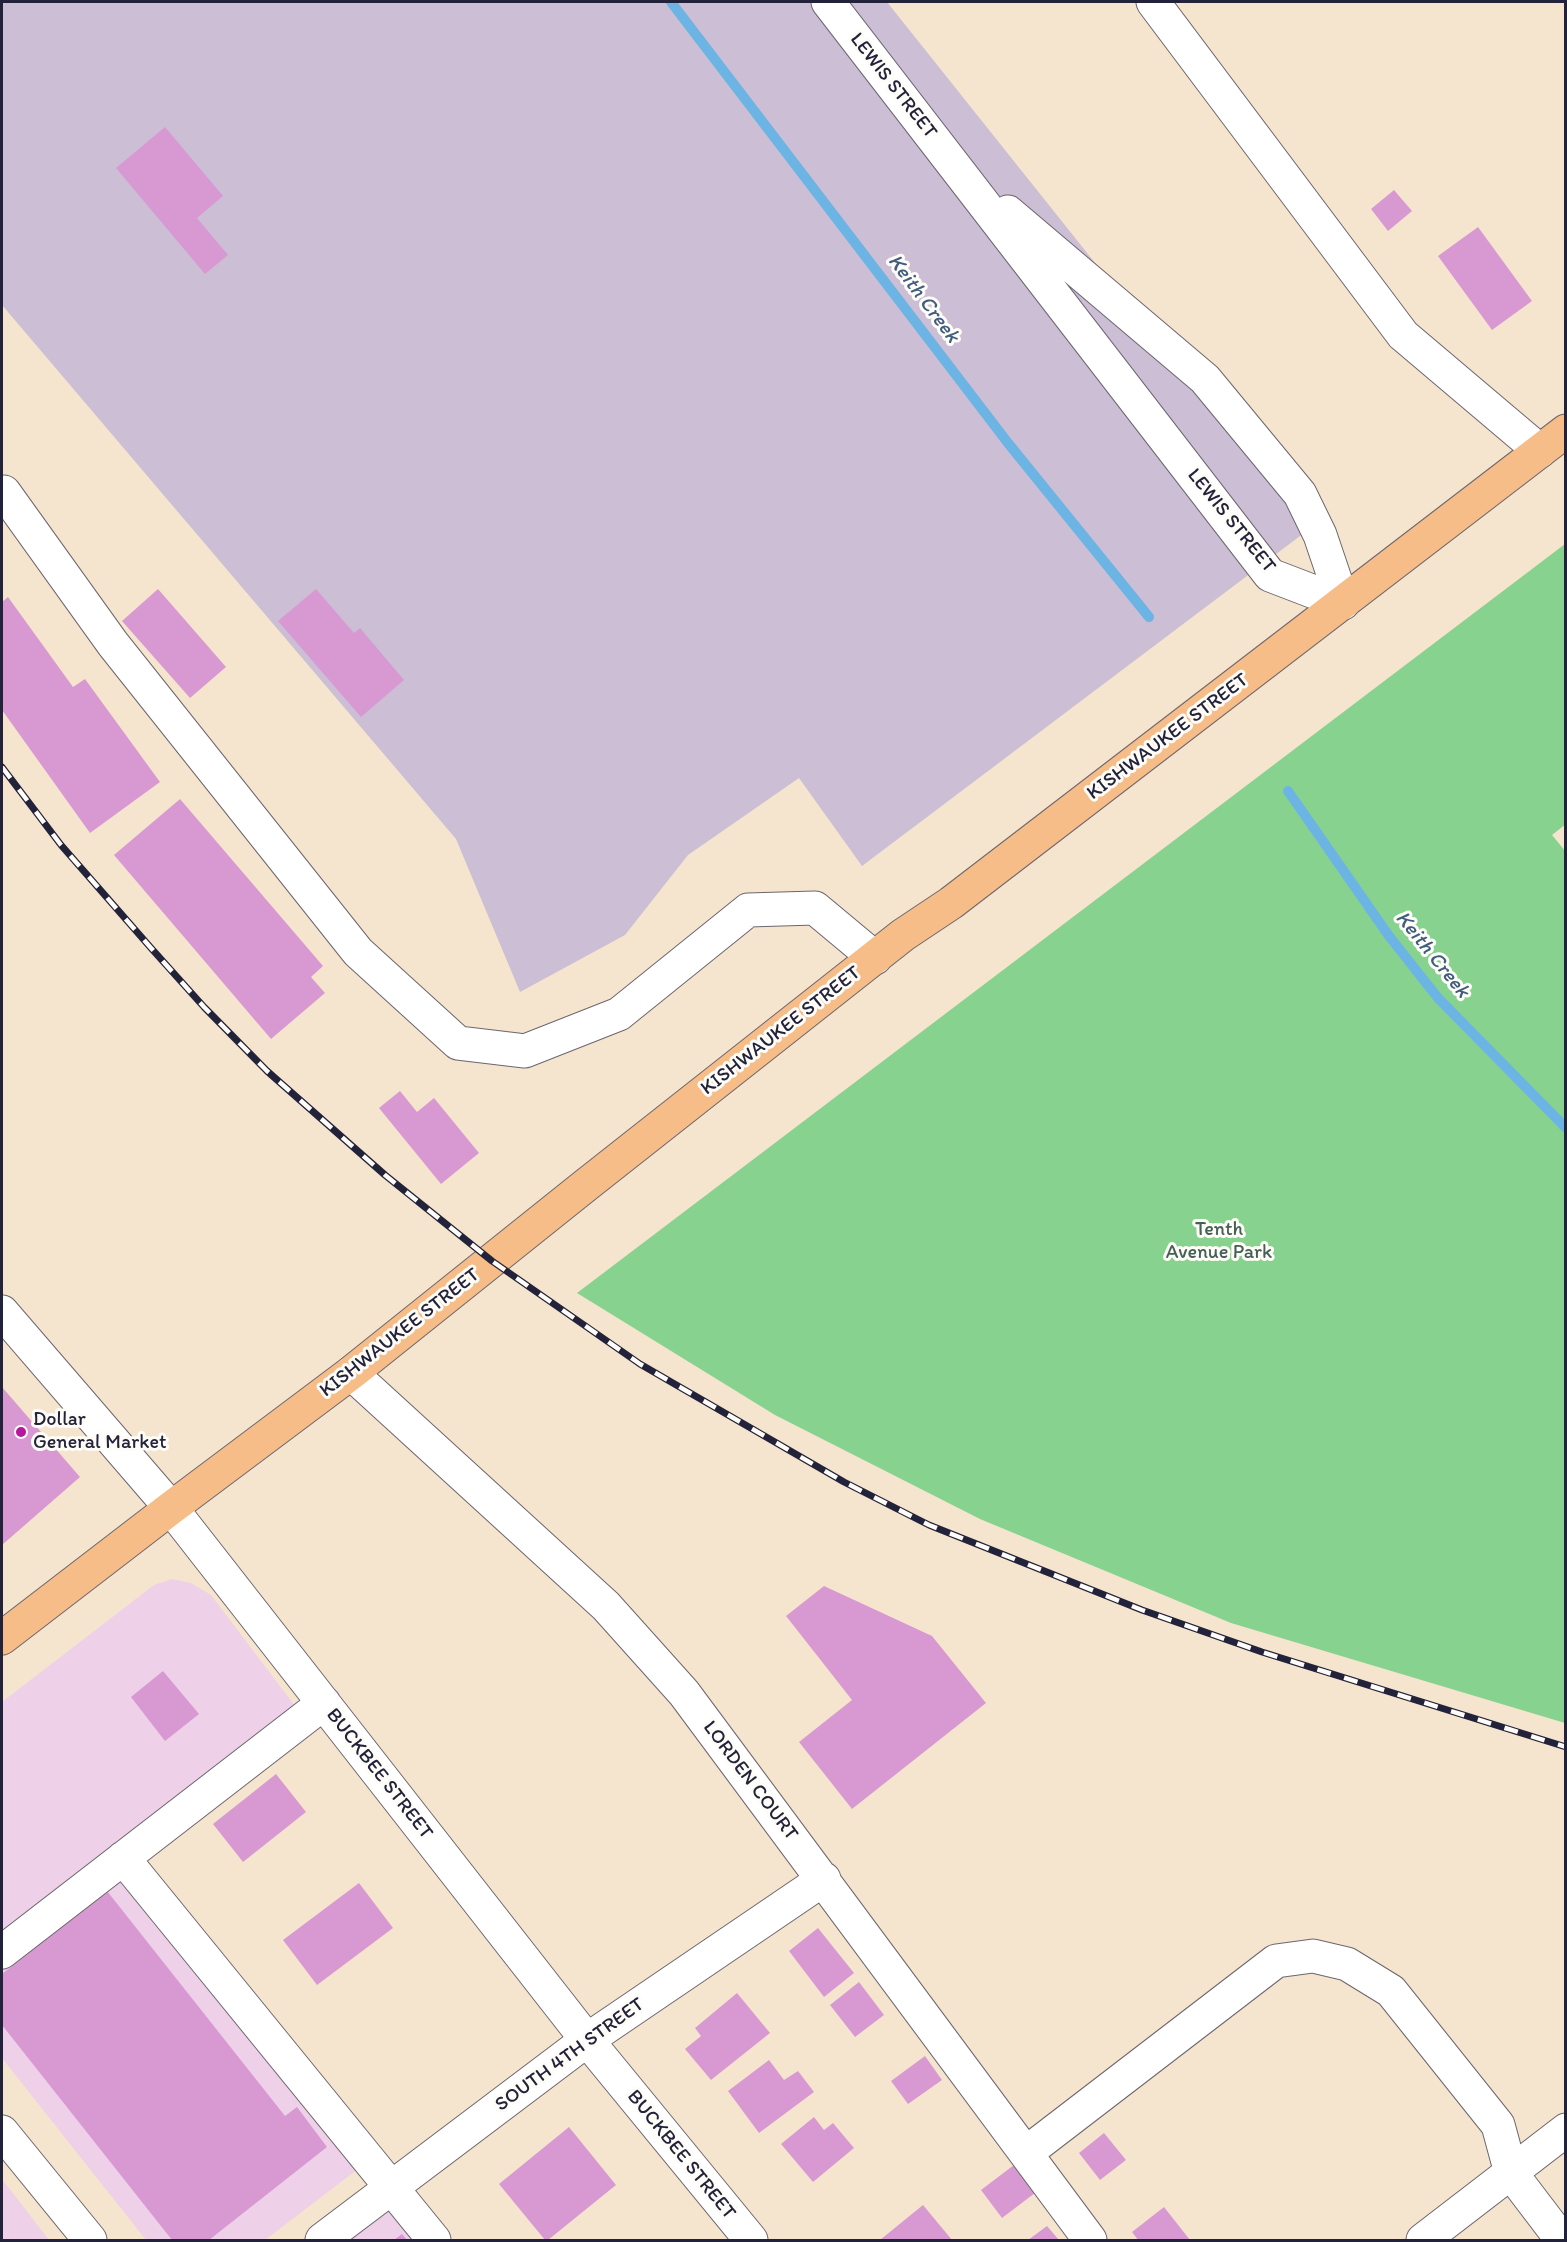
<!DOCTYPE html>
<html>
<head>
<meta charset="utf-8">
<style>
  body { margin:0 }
  #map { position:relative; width:1567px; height:2242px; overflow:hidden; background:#f5e5ce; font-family:Itim,sans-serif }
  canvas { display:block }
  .frame { position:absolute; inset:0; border:3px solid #22223b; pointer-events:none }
</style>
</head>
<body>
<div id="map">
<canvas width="1567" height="2242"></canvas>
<div class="frame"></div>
</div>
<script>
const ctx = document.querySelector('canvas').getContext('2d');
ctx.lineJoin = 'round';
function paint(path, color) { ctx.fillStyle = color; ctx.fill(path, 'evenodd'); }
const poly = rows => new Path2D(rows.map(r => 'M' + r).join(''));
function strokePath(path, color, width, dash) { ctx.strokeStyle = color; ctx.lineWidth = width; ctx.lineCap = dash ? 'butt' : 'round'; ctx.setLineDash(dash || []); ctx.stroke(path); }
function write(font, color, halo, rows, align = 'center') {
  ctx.font = font + ' Itim,sans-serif'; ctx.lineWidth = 6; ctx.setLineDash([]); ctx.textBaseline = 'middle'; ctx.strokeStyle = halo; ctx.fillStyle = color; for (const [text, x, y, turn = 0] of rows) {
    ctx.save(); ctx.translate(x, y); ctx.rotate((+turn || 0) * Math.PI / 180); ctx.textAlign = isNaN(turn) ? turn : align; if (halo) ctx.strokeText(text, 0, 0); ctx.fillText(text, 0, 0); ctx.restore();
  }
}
paint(poly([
  [172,1579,191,1583,211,1595,298,1710,105,1855,358,2169,265,2240,146,2240,2,2058,2,1702,154,1585],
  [2,2179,49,2240,2,2240],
  [394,2208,419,2240,350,2240]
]), '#eed0e8');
paint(poly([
  [2,2,887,2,1308,530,862,866,799,778,688,855,625,935,520,992,456,839,2,305]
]), '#ccbed4');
paint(poly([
  [1565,544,1566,824,1552,835,1566,852,1565,1723,1231,1623,980,1519,775,1415,577,1293]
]), '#88d28f');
strokePath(poly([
  [671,2,1008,443,1149,617],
  [1288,791,1389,936,1438,998,1566,1128]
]), '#6cb4e3', 10);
paint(poly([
  [165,127,223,196,197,218,228,255,205,274,116,168],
  [1394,190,1412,211,1388,231,1371,209],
  [1478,227,1532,301,1492,330,1438,256],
  [158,589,226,667,190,698,122,621],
  [316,589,354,633,360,628,404,680,361,717,278,621],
  [8,597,73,687,85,679,160,782,90,833,2,710,2,602],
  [180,799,323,966,311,977,325,993,271,1039,114,855],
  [400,1091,417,1112,434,1098,479,1153,441,1184,379,1108],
  [2,1387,80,1477,2,1545],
  [824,1586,932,1636,986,1703,852,1809,799,1742,852,1700,786,1616],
  [163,1671,199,1714,165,1741,131,1697],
  [276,1774,306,1812,243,1862,213,1824],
  [359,1883,393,1928,317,1985,283,1940],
  [107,1891,285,2116,297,2107,327,2147,209,2240,172,2240,2,2025,2,1974],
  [818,1928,854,1973,824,1997,789,1951],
  [859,1982,884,2015,855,2037,830,2005],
  [737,1993,770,2033,711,2080,685,2049,701,2036,695,2028],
  [925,2056,942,2080,908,2104,891,2081],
  [769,2060,784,2080,798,2071,814,2092,759,2133,728,2091],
  [814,2117,824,2130,833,2123,854,2148,813,2182,781,2144],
  [569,2127,616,2185,548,2240,545,2240,499,2184],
  [1104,2133,1126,2160,1100,2180,1079,2153],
  [1014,2165,1035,2193,1002,2218,981,2190],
  [923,2205,952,2240,880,2240],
  [1164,2207,1190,2240,1138,2240,1132,2232],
  [1047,2226,1059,2240,1028,2240],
  [402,2234,407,2240,394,2240]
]), '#d899d3');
const minor = poly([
  [828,2,1270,575,1343,603],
  [1153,2,1403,335,1540,451],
  [1008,212,1205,379,1300,494,1320,535,1343,603],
  [4,492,113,644,358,952,458,1043,525,1051,619,1014,748,910,815,908,875,958],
  [2,1312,171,1508,587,2040,751,2240],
  [351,1373,606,1606,684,1693,1090,2240],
  [123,1858,434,2240],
  [2,1952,324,1703],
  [2,2132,90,2240],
  [1026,2153,1276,1961,1313,1956,1347,1964,1391,1991,1498,2125,1511,2173,1562,2240],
  [322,2240,587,2040,824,1879],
  [1423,2240,1566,2130]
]);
const major = poly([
  [2,1638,171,1508,351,1373,586,1185,903,935,951,903,1566,431]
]);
strokePath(minor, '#6c666e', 35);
strokePath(major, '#6c666e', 35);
strokePath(minor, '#fff', 33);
strokePath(major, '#f7bd88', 33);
const rail = poly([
  [2,767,61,845,151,948,204,1007,267,1071,385,1175,492,1261,640,1364,844,1482,929,1525,1142,1610,1262,1652,1566,1747]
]);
strokePath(rail, '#22223b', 7);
strokePath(rail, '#fdfcf7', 4.5, [14]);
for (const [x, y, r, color] of [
  [21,1432,6,"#b5179e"]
]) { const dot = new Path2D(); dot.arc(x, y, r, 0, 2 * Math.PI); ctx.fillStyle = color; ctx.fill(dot); strokePath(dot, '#fdfcf7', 2); }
write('20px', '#22223b', '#fdfcf7', [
  ["LEWIS STREET",893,86,52],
  ["LEWIS STREET",1231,521,51],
  ["KISHWAUKEE STREET",1168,737,-37],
  ["KISHWAUKEE STREET",781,1031,-38],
  ["KISHWAUKEE STREET",400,1333,-38],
  ["BUCKBEE STREET",379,1774,52],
  ["LORDEN COURT",750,1781,53],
  ["SOUTH 4TH STREET",570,2055,-36],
  ["BUCKBEE STREET",681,2155,51]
]);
write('20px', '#466058', '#fdfcf7', [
  ["Tenth",1219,1230],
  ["Avenue Park",1219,1253]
]);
write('20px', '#22223b', '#fdfcf7', [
  ["Dollar",33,1420],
  ["General Market",33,1443]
], 'left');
write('italic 21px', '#405c7e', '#fdfcf7', [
  ["Keith Creek",923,299,53],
  ["Keith Creek",1432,955,51]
]);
</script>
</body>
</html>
